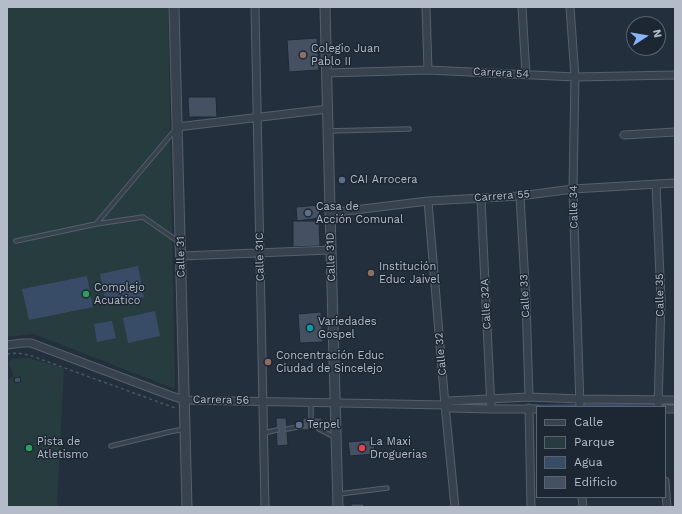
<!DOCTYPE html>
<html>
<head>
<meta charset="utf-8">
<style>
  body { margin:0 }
  #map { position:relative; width:682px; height:514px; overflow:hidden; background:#242f3e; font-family:"Work Sans",sans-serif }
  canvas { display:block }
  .frame { position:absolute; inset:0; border:8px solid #b4bcc9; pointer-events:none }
  .legend { position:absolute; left:536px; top:406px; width:130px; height:92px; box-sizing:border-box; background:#1d2633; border:1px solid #59626f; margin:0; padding:5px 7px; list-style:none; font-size:12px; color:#b4bcc9 }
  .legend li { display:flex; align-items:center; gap:8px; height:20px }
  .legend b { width:20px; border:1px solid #59626f }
  .north { position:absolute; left:626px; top:16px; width:40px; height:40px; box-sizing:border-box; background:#1d2633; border:1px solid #59626f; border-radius:50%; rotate:78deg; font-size:11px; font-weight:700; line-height:16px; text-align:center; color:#b4bcc9 }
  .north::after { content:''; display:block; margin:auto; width:14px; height:18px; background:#8ab4f8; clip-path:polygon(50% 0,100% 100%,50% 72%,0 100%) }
</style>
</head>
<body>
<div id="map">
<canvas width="682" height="514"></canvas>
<div class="frame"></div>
<ul class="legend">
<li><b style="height:5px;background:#38414e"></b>Calle</li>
<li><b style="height:11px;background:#263c3f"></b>Parque</li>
<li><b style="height:11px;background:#394c67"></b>Agua</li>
<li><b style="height:11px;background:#455162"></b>Edificio</li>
</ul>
<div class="north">N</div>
</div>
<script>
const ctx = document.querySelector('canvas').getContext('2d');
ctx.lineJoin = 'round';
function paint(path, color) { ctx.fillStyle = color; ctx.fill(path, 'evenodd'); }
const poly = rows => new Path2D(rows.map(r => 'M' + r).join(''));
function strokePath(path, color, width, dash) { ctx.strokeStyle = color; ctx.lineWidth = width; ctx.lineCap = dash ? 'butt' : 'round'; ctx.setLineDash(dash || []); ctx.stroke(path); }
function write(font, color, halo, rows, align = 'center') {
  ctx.font = font + ' "Work Sans",sans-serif'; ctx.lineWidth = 3; ctx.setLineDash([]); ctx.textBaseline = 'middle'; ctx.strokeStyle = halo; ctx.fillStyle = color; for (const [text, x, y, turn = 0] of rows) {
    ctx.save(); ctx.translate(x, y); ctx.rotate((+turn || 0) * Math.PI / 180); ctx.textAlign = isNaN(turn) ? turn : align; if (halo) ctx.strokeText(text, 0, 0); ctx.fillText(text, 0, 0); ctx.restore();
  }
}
paint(poly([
  [7,7,168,7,175,389,34,334,7,337],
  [22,358,28,358,64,368,57,507,7,507,7,376,8,379,13,377,13,373,9,365,9,362,12,359]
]), '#263c3f');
paint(poly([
  [138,266,144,297,106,305,100,274],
  [87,276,93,307,29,320,22,289],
  [155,311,160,336,128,343,123,318],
  [112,321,116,338,97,342,94,324]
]), '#394c67');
strokePath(poly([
  [456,404,503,406],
  [536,406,675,404]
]), '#394c67', 2.5);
const building = poly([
  [317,38,319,70,289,72,287,40,317,38],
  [188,97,216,97,217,117,189,117,188,97],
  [319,205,320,218,297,221,296,207,319,205],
  [293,221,319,221,320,246,293,247,293,221],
  [321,312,323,342,300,343,298,314,321,312],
  [20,377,21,382,15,383,14,378,20,377],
  [276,418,286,418,288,445,277,446,276,418],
  [303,418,322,418,322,429,303,430,303,418],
  [374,440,375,454,350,456,348,442,374,440],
  [351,504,364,504,364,507,351,507,351,504]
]);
paint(building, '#455162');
strokePath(building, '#1f2835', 1);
const service = poly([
  [328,131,409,129],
  [96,224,143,217,179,242],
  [16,241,96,224,175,130],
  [311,418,311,402],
  [287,429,303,426],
  [319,429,336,438],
  [264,433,277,430],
  [111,446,169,432,184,429],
  [339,494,387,488]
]);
const minor = poly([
  [255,7,265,507],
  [426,7,428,70],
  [522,7,526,75],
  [570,7,575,77,573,189,580,407],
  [327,73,428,70,575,77,675,75],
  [177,127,328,109],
  [624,135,675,132],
  [656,184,661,300,658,407],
  [520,196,526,301,529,397],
  [481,199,491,409],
  [428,201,445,405,455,507],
  [330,213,428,201,520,196,573,189,675,183],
  [181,256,331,250],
  [7,345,22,343,31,343,169,395,184,400,445,405,451,408,491,409,537,409],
  [445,405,448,401,529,397,580,399,675,400],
  [529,408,531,507],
  [665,409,675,409],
  [665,481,667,507],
  [582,497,583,507]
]);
const tertiary = poly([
  [174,7,187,507],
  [325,7,331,250,338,507]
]);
strokePath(service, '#565f6c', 5.5);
strokePath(minor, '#565f6c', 9);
strokePath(tertiary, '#565f6c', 11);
strokePath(poly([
  [7,354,17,353,29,355,175,408]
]), '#44595c', 1.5, [3, 3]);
strokePath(service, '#38414e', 3.5);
strokePath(minor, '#38414e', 7);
strokePath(tertiary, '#38414e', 9);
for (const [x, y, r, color] of [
  [303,55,4,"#8d6e63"],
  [342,180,4,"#5c6f8a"],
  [308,213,4,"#5c6f8a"],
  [371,273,4,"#8d6e63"],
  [86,294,4,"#2e9e5b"],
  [310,328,4,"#0f9aa8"],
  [268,362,4,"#8d6e63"],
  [299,425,4,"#5c6f8a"],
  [29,448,4,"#2e9e5b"],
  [362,448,4,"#e0444e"]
]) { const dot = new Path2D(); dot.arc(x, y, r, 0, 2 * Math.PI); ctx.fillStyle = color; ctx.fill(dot); strokePath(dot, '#1d2633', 1.5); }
write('11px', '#b4bcc9', '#1d2633', [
  ["Colegio Juan",311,49],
  ["Pablo II",311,62],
  ["CAI Arrocera",350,180],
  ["Casa de",316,207],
  ["Acción Comunal",316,220],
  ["Institución",379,267],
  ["Educ Jaivel",379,280],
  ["Complejo",94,288],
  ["Acuatico",94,301],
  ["Variedades",318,322],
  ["Gospel",318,335],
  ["Concentración Educ",276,356],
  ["Ciudad de Sincelejo",276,369],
  ["Terpel",307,425],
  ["Pista de",37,442],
  ["Atletismo",37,455],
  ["La Maxi",370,442],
  ["Droguerias",370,455]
], 'left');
write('11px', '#b4bcc9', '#1d2633', [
  ["Carrera 54",501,73,3],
  ["Carrera 55",502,196,-4],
  ["Calle 34",574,207,-91],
  ["Calle 31",181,257,-91],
  ["Calle 31C",260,257,-91],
  ["Calle 31D",331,257,-92],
  ["Calle 35",660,295,-91],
  ["Calle 33",525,296,-93],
  ["Calle 32A",486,304,-93],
  ["Calle 32",441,354,-95],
  ["Carrera 56",221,400,1]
]);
</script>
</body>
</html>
